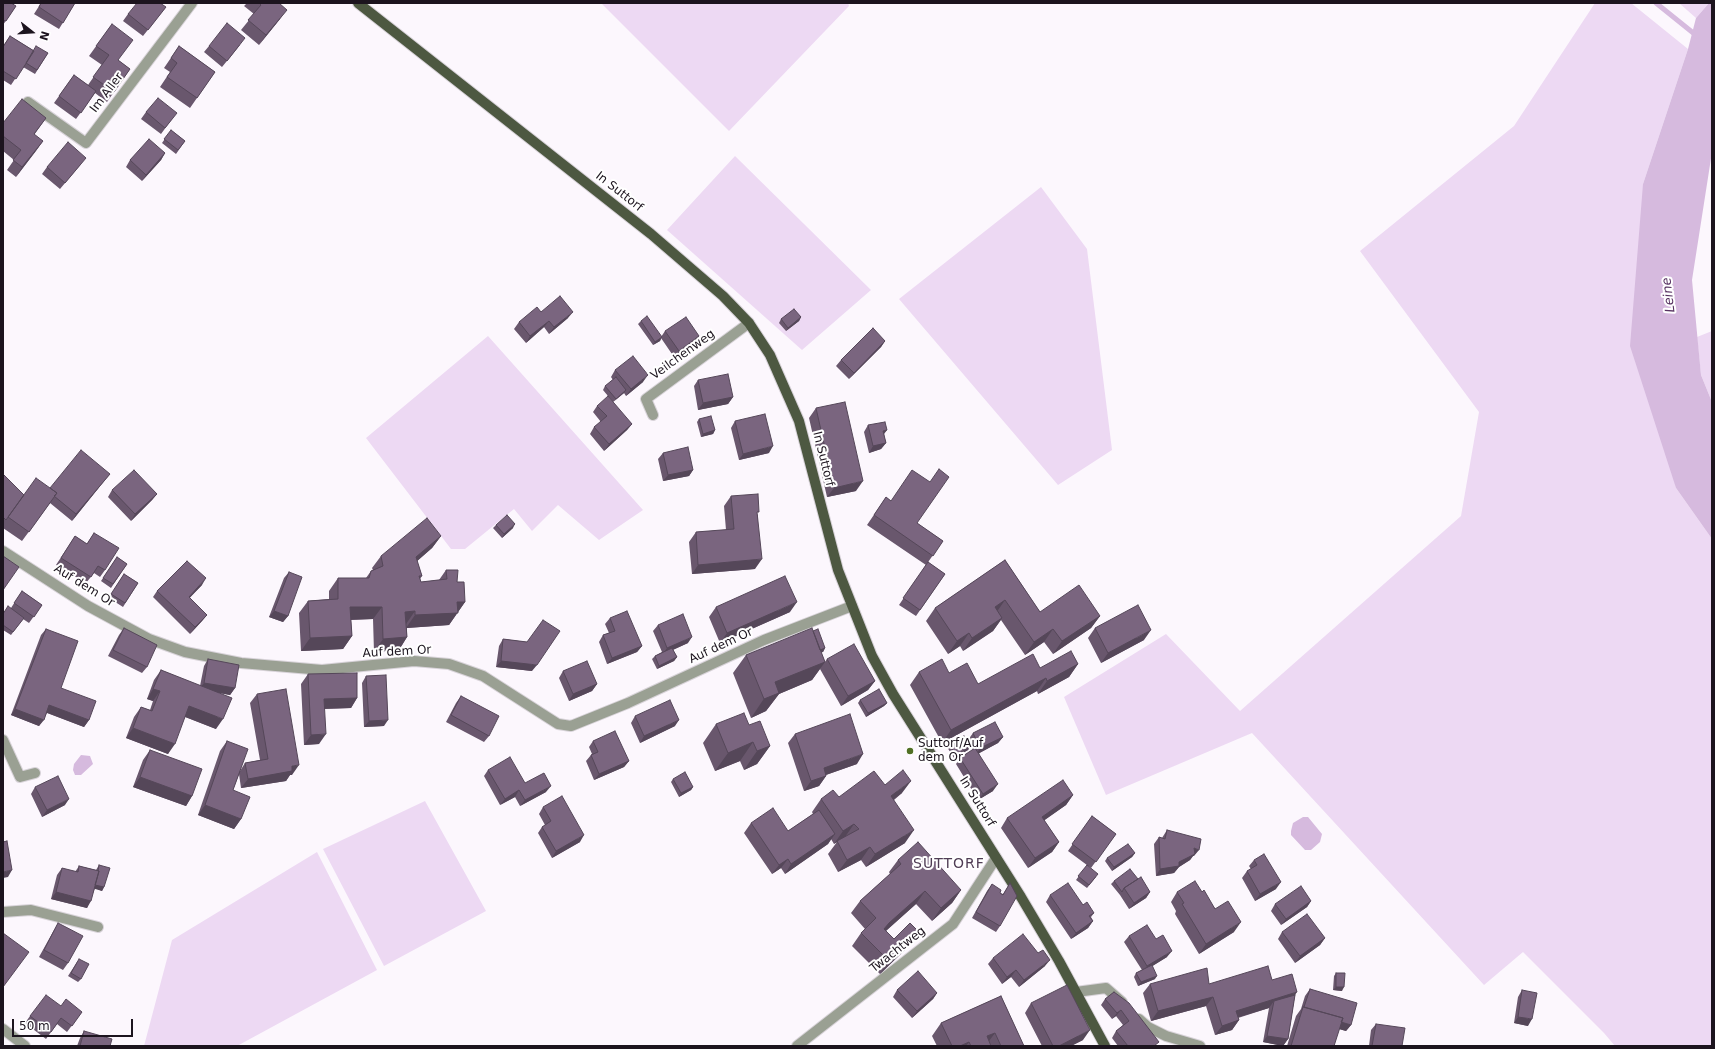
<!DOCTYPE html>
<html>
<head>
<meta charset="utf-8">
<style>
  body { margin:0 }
  #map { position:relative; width:1715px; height:1049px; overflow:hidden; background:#fcf7fd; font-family:"DejaVu Sans",sans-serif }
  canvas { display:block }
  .frame { position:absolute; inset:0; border:4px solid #1c141e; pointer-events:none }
  .north { position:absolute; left:12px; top:12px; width:40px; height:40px; -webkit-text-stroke:3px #fff; paint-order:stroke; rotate:107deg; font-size:11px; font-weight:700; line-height:16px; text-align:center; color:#1c141e }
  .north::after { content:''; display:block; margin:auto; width:14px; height:18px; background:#1c141e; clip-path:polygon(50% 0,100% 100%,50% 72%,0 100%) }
  .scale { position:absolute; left:12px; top:1019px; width:121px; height:18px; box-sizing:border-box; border:2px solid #1c141e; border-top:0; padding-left:5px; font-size:12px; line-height:14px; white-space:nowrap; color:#1c141e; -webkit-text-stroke:3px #fff; paint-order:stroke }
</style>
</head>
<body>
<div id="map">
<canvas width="1715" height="1049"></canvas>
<div class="frame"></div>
<div class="north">N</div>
<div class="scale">50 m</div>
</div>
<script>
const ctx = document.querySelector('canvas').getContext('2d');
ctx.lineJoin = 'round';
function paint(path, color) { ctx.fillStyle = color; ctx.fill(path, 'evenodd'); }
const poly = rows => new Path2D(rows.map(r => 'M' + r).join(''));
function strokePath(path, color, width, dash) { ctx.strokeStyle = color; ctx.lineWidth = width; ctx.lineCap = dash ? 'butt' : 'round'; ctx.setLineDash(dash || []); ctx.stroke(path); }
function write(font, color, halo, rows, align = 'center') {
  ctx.font = font + ' "DejaVu Sans",sans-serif'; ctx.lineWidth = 4; ctx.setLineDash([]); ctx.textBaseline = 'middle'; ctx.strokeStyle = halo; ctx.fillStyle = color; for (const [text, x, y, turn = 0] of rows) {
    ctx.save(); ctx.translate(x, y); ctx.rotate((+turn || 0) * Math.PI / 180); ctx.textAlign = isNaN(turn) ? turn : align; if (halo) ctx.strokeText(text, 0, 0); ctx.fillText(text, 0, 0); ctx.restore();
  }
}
paint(poly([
  [601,3,848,3,849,6,729,131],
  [1595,3,1631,3,1688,49,1643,184,1676,488,1712,539,1712,1046,1615,1046,1604,1033,1523,952,1484,985,1252,733,1106,795,1064,697,1166,634,1240,711,1461,516,1479,412,1360,251,1514,126],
  [1679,3,1709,3,1696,18],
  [735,156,871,290,802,350,667,230],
  [1041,187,1087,249,1112,450,1058,485,899,299],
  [1712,331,1712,402,1701,375,1697,337],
  [488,336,643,510,599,540,558,505,532,531,514,509,465,549,451,549,366,438],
  [425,801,486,911,384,966,323,849],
  [317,852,377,970,237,1046,144,1046,172,940]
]), '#edd9f3');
paint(poly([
  [1709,3,1712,3,1712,152,1692,280,1701,375,1712,402,1712,539,1676,488,1630,346,1643,184,1688,49,1696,18],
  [81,755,90,756,93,764,81,775,75,775,73,770,74,764],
  [1303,817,1308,817,1322,834,1320,842,1311,850,1305,850,1291,835,1291,831,1293,823]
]), '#d6bade');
strokePath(poly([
  [1656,3,1697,36]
]), '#d6bade', 5);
const minor = poly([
  [28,102,86,143,192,3],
  [653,415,646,399,749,323],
  [3,551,88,606,149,639,185,652,241,663,322,670,414,661,449,664,483,676,558,724,571,726,628,703,764,640,852,606],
  [3,740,20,777,35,773],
  [3,912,31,910,98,927],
  [1076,992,1106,988,1122,1002],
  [1139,1019,1148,1027,1166,1036,1200,1046],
  [3,1029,25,1046],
  [797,1046,953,924,996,858]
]);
const major = poly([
  [358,3,651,234,723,296,749,323,770,355,799,421,838,570,872,656,893,694,1021,897,1059,961,1105,1046]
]);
strokePath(minor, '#d8d3d9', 12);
strokePath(major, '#d8d3d9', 12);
strokePath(minor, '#9aa093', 10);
strokePath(major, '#4d5841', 10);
paint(poly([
  [3,3,16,6,3,25],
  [41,3,75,3,59,29,34,14],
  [247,3,279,3,280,19,259,45,241,30,254,14,244,6],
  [166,7,143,36,123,21,128,14],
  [112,24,118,60,130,69,107,102,95,93,76,119,54,103,74,75,88,85,102,65,89,56],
  [10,36,33,50,48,53,35,74,23,67,11,85,3,80,3,46],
  [240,45,222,67,204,52,209,46],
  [179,46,215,72,190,108,160,87,170,72,164,68],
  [146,112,172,119,161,134,141,119],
  [46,118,34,135,43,141,16,177,7,170,14,160,3,151,3,123],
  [171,130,185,141,176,154,162,143],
  [165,153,161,160,142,181,126,167,130,160],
  [81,164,60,189,42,174,47,167],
  [541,312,568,318,549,334,544,327,526,343,514,329,519,322],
  [801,317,799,321,786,331,779,323,781,319],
  [641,321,661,337,665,331,699,336,695,343,674,357,661,338,660,341,653,345,638,324],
  [885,341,881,347,849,379,836,366,841,360],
  [615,370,643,382,626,396,624,393,613,402,603,390,605,386,613,380,611,377],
  [698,380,733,397,728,404,698,410,694,386],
  [597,406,632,424,627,430,604,451,590,434,594,427,601,422,593,412],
  [816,408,856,491,827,497,809,418],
  [699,419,715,430,713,434,701,437,697,422],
  [735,421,769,453,739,460,731,428],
  [868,425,887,430,884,434,886,443,881,449,869,453,864,432],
  [663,453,693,470,689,476,663,481,658,459],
  [3,474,24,495,50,488,110,474,105,480,72,521,50,503,22,541,3,528],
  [112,490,157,494,152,500,131,521,108,497],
  [731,496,758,515,755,569,692,574,689,542,696,532,726,530,724,506],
  [886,497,917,523,943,541,926,565,867,525],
  [496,525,513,528,502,538,493,528],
  [94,533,105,570,100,577,94,573,86,583,56,565,75,536,87,544],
  [441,536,432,548,417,561,422,576,420,579,421,582,439,580,446,570,457,582,465,602,449,625,407,628,407,637,399,650,374,652,373,619,351,620,352,636,343,649,301,651,299,613,308,601,329,599,329,591,338,578,366,578,371,571,373,570,372,568,381,556],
  [117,557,127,564,111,588,101,581],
  [1005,560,1040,612,1100,616,1091,628,1053,654,1044,642,1025,655,1001,620,993,631,963,651,960,646,948,654,926,621,935,608],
  [928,562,945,574,916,616,899,605],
  [289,572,288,616,283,622,269,617,284,578],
  [124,574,138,583,123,607,109,598],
  [202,585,189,598,207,615,202,621,190,634,153,597,157,591],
  [22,591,42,605,29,623,23,619,11,635,3,630,3,614,11,608],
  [716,607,790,612,720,643,709,617],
  [610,618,642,646,637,652,607,664,599,642,603,635,609,633,605,624],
  [658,625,688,643,673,650,677,657,674,661,657,669,652,659,655,656,662,652,653,631],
  [124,628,147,667,142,673,108,656,119,635],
  [1095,628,1144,640,1101,663,1088,638],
  [46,629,61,688,89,720,84,727,47,713,39,726,11,715,41,635],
  [813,631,825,648,823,652,821,652,825,662,812,680,779,694,766,711,751,718,733,673,746,655],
  [503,639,527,642,532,671,496,667,499,646],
  [208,659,235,688,230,695,219,693,216,729,185,717,168,754,126,738,134,717,141,707,150,710,153,701,147,699,154,680,161,670,200,686,204,666],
  [827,659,875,681,868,690,841,706,820,669],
  [1078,664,1069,677,1038,694,1037,691,942,743,910,685,919,672,949,673,978,684,1040,668],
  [563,671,597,684,592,691,569,701,559,678],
  [308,674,357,698,351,708,324,709,319,744,304,745,301,684],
  [366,676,384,726,364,727,362,683],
  [257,694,292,775,290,775,286,781,241,788,239,774,233,790,241,819,234,829,198,815,220,751,227,741,240,771,245,763,260,760,250,703],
  [461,696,489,736,484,742,446,722,456,703],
  [860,700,887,703,884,706,866,717,858,703],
  [635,716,675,726,640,743,631,723],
  [716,724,749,725,770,746,757,764,744,770,740,761,715,771,703,743],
  [973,733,1003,737,998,743,979,753,993,791,978,800,956,764,960,758,973,750,968,740],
  [795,734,857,764,826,775,826,776,819,786,804,791,788,743],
  [593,741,629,761,624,767,594,780,586,761,591,755,592,754,589,747],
  [949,744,970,747,968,750,954,758,947,747],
  [150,750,192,796,186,806,133,787,143,760],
  [488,770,525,783,546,792,520,806,515,797,500,805,484,776],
  [673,779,693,787,691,790,679,797,671,782],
  [885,785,902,793,894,800,905,843,866,867,861,860,838,872,828,854,837,842,834,844,831,839,828,844,785,874,781,868,772,874,744,833,751,823,788,831,813,814,812,812,821,799,839,797],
  [35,787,65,805,42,817,31,794],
  [1073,795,1066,805,1044,820,1059,842,1052,852,1028,868,1001,828,1007,818],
  [543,807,580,842,552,858,538,833,542,827,545,825,539,814],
  [1092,816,1116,834,1091,868,1068,851],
  [1167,830,1194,856,1193,856,1190,860,1179,867,1174,873,1156,876,1154,844,1159,837,1162,838],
  [1135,853,1132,857,1112,871,1105,861,1107,858],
  [898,860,961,890,952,903,932,921,916,904,886,931,894,939,910,945,880,974,852,946,861,933,865,929,851,913,860,901,890,874,889,872],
  [1254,860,1276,889,1255,901,1242,878,1247,871,1251,869,1249,866],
  [99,865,104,887,102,891,95,888,87,908,51,899,57,875,62,868,75,872,79,866,96,870],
  [1087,865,1096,877,1087,888,1076,880],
  [1138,879,1150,892,1146,898,1129,909,1120,895,1111,884,1114,881],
  [1010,883,1000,926,996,932,972,918,987,891,992,884,1000,893,1003,894],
  [1177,892,1202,892,1234,932,1199,954,1175,914,1176,911,1171,902],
  [1050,895,1083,905,1094,913,1091,917,1093,921,1088,928,1071,939,1046,902],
  [1311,901,1307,907,1281,925,1271,911,1275,904],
  [58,923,68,963,63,970,39,957,54,930],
  [1282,932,1325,938,1320,945,1295,963,1278,939],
  [1129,936,1156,939,1167,957,1152,966,1155,979,1138,986,1134,977,1136,973,1142,970,1124,942],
  [993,958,1045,966,1019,987,1011,977,1002,984,988,964],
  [77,962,81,979,78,982,68,976],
  [1336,973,1342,991,1333,990,1334,976],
  [1272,980,1295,995,1288,1039,1283,1046,1263,1042,1269,1008,1238,1018,1239,1020,1232,1030,1215,1035,1206,1006,1151,1021,1143,993,1150,984,1209,984],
  [1310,989,1351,1025,1346,1031,1339,1029,1334,1046,1287,1046,1296,1016,1301,1009,1305,996],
  [897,990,937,993,933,999,912,1018,893,997],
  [1522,990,1528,1026,1514,1023,1518,997],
  [1114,992,1156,1046,1118,1046,1112,1038,1116,1031,1123,1025,1116,1016,1112,1019,1101,1005,1105,999],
  [1001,996,1024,1046,937,1046,932,1036,941,1023],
  [1031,1003,1083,1040,1071,1046,1042,1046,1025,1013],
  [61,1006,82,1012,67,1032,57,1024,46,1039,25,1023,30,1016],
  [1376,1024,1402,1046,1369,1046,1371,1030],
  [84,1031,110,1046,77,1046,80,1038]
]), '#69576d');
paint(poly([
  [287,10,280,19,259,45,266,35],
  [43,141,36,151,16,177,22,167],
  [165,153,161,160,142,181,146,175],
  [573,312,568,318,549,334,554,327],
  [801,317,799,321,786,331,788,328],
  [549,321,544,327,526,343,530,336],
  [699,336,695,343,674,357,679,351],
  [662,337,660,341,653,345,655,342],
  [885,341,881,347,849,379,854,373],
  [648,375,643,382,626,396,631,389],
  [626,390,624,393,613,402,616,399],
  [733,397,728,404,698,410,703,403],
  [632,424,627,430,604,451,609,444],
  [715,430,713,434,701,437,703,434],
  [887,430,882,436,883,431],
  [886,443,881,449,869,453,873,446],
  [773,446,769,453,739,460,743,454],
  [693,470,689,476,663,481,668,475],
  [110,474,105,480,72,521,76,514],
  [863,481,856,491,827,497,834,488],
  [157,494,152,500,131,521,135,514],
  [515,524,513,528,502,538,504,534],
  [441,536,432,548,407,570,416,557],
  [762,559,755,569,692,574,698,565],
  [206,578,202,585,184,604,189,597],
  [1005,600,996,613,995,607],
  [457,602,465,602,449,625,406,628,415,615],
  [797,602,790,612,720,643,727,633],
  [350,607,382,607,373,619,341,620],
  [274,611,288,616,283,622,269,617],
  [415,611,406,624,405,612],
  [207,615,202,621,190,634,195,627],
  [1100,616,1091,628,1053,654,1062,641],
  [1002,618,993,631,963,651,972,638],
  [1053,629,1044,642,1025,655,1034,642],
  [1151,630,1144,640,1101,663,1108,653],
  [969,633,960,646,948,654,957,641],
  [352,636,343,649,301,651,310,638],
  [407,637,399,650,374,652,383,639],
  [692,637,688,643,663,654,667,648],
  [642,646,637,652,607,664,612,658],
  [825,648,823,652,811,656,813,653],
  [677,657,674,661,657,669,659,666],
  [501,661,537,665,532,671,496,667],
  [825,662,812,680,779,694,766,711,751,718,775,682],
  [1078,664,1069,677,1038,694,1047,681],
  [1046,678,1037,691,942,743,951,730],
  [875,681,868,690,841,706,848,696],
  [204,683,235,688,230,695,199,689],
  [597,684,592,691,569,701,573,694],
  [153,689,160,691,153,701,147,699],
  [357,698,351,708,317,709,324,699],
  [887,703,884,706,866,717,868,713],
  [49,705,89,720,84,727,45,712],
  [189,706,223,719,216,729,183,716],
  [15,709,44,720,39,726,11,715],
  [388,720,384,726,364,727,369,721],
  [679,720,675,726,640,743,644,736],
  [133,728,175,744,168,754,126,738],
  [326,734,319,744,304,745,311,735],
  [1003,737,998,743,976,755,980,748],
  [753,742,740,761,715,771,728,753],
  [770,746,757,764,744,770,757,751],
  [970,747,968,750,954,758,956,755],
  [863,754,857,764,817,778,824,768],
  [629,761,624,767,594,780,599,774],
  [299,765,292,775,290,775,286,781,241,788,248,779,292,766],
  [826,776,819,786,804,791,811,781],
  [140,777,192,796,186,806,133,787],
  [911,781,902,793,882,808,891,796],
  [998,784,993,791,978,800,983,794],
  [551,786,546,792,520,806,525,800],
  [693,787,691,790,679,797,681,793],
  [519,790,515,797,500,805,505,799],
  [1073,795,1066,805,1035,827,1042,817],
  [69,799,65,805,42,817,47,810],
  [205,805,241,819,234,829,198,815],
  [854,824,845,837,834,844,843,831],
  [914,830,905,843,866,867,875,854],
  [835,834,828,844,785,874,791,864],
  [584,835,580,842,552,858,556,851],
  [1059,842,1052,852,1028,868,1035,858],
  [870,847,861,860,838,872,847,860],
  [1194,848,1199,850,1194,856,1193,856,1190,860,1179,867,1174,873,1156,876,1160,869,1179,862],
  [1135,853,1132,857,1112,871,1114,867],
  [788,859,781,868,772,874,779,865],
  [12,870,8,877,3,878,3,872],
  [1281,882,1276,889,1255,901,1260,894],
  [94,884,104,887,102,891,92,888],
  [961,890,952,903,932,921,941,908],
  [925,891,916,904,880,936,884,929,889,923],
  [56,892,91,901,87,908,51,899],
  [1150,892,1146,898,1129,909,1134,903],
  [1311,901,1307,907,1281,925,1286,919],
  [1093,921,1088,928,1071,939,1076,933],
  [1241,922,1234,932,1199,954,1206,944],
  [919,932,910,945,880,974,889,961],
  [1325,938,1320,945,1295,963,1300,956],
  [1172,951,1167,957,1143,972,1147,966],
  [1050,960,1045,966,1019,987,1024,980],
  [1016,970,1011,977,1002,984,1007,977],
  [1157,976,1155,979,1138,986,1141,982],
  [1336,987,1344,987,1342,991,1333,990],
  [1297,992,1291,1001,1274,1001,1269,1008,1229,1020,1236,1011],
  [937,993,933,999,912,1018,917,1011],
  [1213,997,1206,1006,1151,1021,1158,1011],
  [1121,1010,1116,1016,1112,1019,1117,1013],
  [1303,1011,1351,1025,1346,1031,1299,1017],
  [1518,1017,1532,1019,1528,1026,1514,1023],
  [1239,1020,1232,1030,1215,1035,1222,1026],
  [1090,1030,1083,1040,1071,1046,1059,1046],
  [995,1033,986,1045,987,1036],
  [1267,1036,1288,1039,1283,1046,1263,1042],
  [969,1042,966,1046,960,1046]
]), '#554759');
const building = poly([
  [3,3,11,3,16,6,6,21,3,20,3,3],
  [41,3,75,3,63,23,39,7,41,3],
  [137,3,160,3,166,7,148,30,128,14,137,3],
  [259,3,279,3,287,10,266,35,248,20,261,5,259,3],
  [227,23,245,38,227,61,209,46,227,23],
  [112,24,133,40,118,60,130,69,114,92,93,77,109,55,96,46,112,24],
  [10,36,34,51,16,79,3,71,3,47,10,36],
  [36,46,48,53,37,70,26,63,36,46],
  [179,46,215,72,197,98,167,77,177,63,171,58,179,46],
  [74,75,96,91,81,113,59,96,74,75],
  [158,98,177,113,165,128,146,112,158,98],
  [22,99,46,118,34,134,43,141,22,167,13,160,21,150,3,136,3,123,22,99],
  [171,130,185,141,178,150,164,139,171,130],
  [149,139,165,153,146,175,130,160,149,139],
  [68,142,86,158,65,183,47,167,68,142],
  [560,296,573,312,554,327,549,321,530,336,519,322,537,307,541,312,560,296],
  [794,309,801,317,788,328,781,319,794,309],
  [647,316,662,337,655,342,641,321,647,316],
  [686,317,699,336,679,351,665,331,686,317],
  [873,328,885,341,854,373,841,360,873,328],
  [633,356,648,375,631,389,615,370,633,356],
  [728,374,733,397,703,403,698,380,728,374],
  [616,377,626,390,616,399,605,386,616,377],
  [608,396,632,424,609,444,594,427,607,416,597,406,608,396],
  [845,402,863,481,834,488,816,408,845,402],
  [765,414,773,446,743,454,735,421,765,414],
  [711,416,715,430,703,434,699,419,711,416],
  [885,422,887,430,883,431,886,443,873,446,868,425,885,422],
  [688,447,693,470,668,475,663,453,688,447],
  [81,450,110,474,76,514,54,496,57,493,50,488,81,450],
  [939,469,949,477,917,523,943,541,933,556,874,515,886,497,891,501,912,470,930,482,939,469],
  [134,470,157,494,135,514,112,490,134,470],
  [3,474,24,495,6,520,3,517,3,474],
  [36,478,57,493,29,532,8,517,36,478],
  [758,494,759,512,757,512,762,559,698,565,696,532,734,529,731,496,758,494],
  [507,515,515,524,504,534,496,525,507,515],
  [427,518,441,536,416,557,422,576,419,576,421,582,447,579,446,570,458,570,457,582,464,582,465,602,457,602,458,613,415,615,415,611,405,612,407,637,383,639,382,607,350,607,352,636,310,638,308,601,338,599,338,578,369,578,371,571,383,566,381,556,427,518],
  [94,533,119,548,105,570,98,566,91,577,61,558,75,536,87,544,94,533],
  [3,556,19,567,3,590,3,556],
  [117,557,127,564,113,584,103,578,117,557],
  [1005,560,1040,612,1079,585,1100,616,1062,641,1053,629,1034,642,1005,600,995,607,1002,618,972,638,969,633,957,641,935,608,1005,560],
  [187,561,206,578,189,597,207,615,195,627,157,591,187,561],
  [928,562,945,574,920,610,903,598,928,562],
  [289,572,302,577,288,616,274,611,289,572],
  [124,574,138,583,125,603,111,594,124,574],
  [785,576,797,602,727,633,716,607,785,576],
  [22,591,42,605,34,617,14,603,22,591],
  [1138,605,1151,630,1108,653,1095,628,1138,605],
  [8,606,24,618,13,632,3,625,3,614,8,606],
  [627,611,642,646,612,658,603,635,615,631,610,618,627,611],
  [683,614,692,637,667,648,658,625,683,614],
  [543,620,560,631,537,665,501,661,503,639,527,642,543,620],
  [124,628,157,645,147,667,113,650,124,628],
  [812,628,825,662,775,682,779,693,764,699,746,655,812,628],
  [46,629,78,641,61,688,96,701,89,720,49,705,44,720,15,709,46,629],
  [818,629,825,648,820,650,813,631,818,629],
  [854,644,875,681,848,696,827,659,854,644],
  [672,648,677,657,659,666,655,656,672,648],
  [1071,651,1078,664,1047,681,1046,678,951,730,919,672,942,659,949,673,967,663,978,684,1033,654,1040,668,1071,651],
  [208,659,239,665,235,688,204,683,208,659],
  [587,661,597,684,573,694,563,671,587,661],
  [161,670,232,698,223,719,189,706,175,744,133,728,141,707,152,711,160,691,153,689,161,670],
  [357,673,357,698,324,699,326,734,311,735,308,674,357,673],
  [386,675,388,720,369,721,366,676,386,675],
  [286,689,299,765,292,766,292,771,248,779,245,763,268,759,257,694,286,689],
  [879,689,887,703,868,713,860,700,879,689],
  [461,696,499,716,489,736,451,715,461,696],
  [670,700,679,720,644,736,635,716,670,700],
  [744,713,749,725,760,721,770,746,757,751,753,742,728,753,716,724,744,713],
  [850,714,863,754,824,768,826,776,811,781,795,734,850,714],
  [995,722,1003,737,980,748,973,733,995,722],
  [615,731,629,761,599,774,591,755,598,752,593,741,615,731],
  [964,736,970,747,956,755,949,744,964,736],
  [227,741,248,749,233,790,250,797,241,819,205,805,227,741],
  [975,748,998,784,983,794,960,758,975,748],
  [150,750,202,769,192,796,140,777,150,750],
  [510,757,525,783,544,773,551,786,525,800,519,790,505,799,488,770,510,757],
  [903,770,911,781,891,796,914,830,875,854,870,847,847,860,837,841,859,829,854,824,843,831,821,799,833,790,839,797,874,771,885,785,903,770],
  [685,772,693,787,681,793,673,779,685,772],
  [58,776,69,799,47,810,35,787,58,776],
  [1063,780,1073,795,1042,817,1059,842,1035,858,1007,818,1063,780],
  [562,796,584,835,556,851,542,827,551,821,543,807,562,796],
  [773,808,788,831,819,810,835,834,791,864,788,859,779,865,751,823,773,808],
  [1092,816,1116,834,1096,862,1072,844,1092,816],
  [1167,830,1201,839,1199,850,1194,848,1195,854,1179,862,1179,866,1160,869,1159,837,1165,839,1167,830],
  [7,841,12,870,3,872,3,842,7,841],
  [918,842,961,890,941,908,925,891,889,923,884,929,894,939,910,923,919,932,889,961,861,933,876,918,860,901,901,864,898,860,918,842],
  [1128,844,1135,853,1114,867,1107,858,1128,844],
  [1264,854,1281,882,1260,894,1247,871,1257,865,1254,860,1264,854],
  [99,865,110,868,104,887,95,885,99,871,98,871,99,865],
  [1087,865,1098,874,1089,885,1078,876,1087,865],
  [79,866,99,871,91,901,56,892,62,868,78,872,79,866],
  [1130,869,1138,879,1124,888,1122,892,1114,881,1130,869],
  [1141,877,1150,892,1134,903,1124,888,1141,877],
  [1195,881,1202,892,1204,890,1215,909,1228,901,1241,922,1206,944,1182,904,1184,903,1177,892,1195,881],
  [1010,883,1017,896,1000,926,976,912,992,884,1001,890,1000,893,1003,895,1010,883],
  [1068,883,1083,905,1087,902,1094,913,1089,916,1093,921,1076,933,1050,895,1068,883],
  [1301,886,1311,901,1286,919,1275,904,1301,886],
  [1307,914,1325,938,1300,956,1282,932,1307,914],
  [58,923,83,936,68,963,44,950,58,923],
  [1147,925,1156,939,1163,935,1172,951,1147,966,1129,936,1147,925],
  [3,933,29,952,3,987,3,933],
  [1023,934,1038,953,1043,950,1050,960,1024,980,1016,970,1007,977,993,958,1023,934],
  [79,959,89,964,81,979,71,973,79,959],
  [1152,965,1157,976,1141,982,1136,973,1152,965],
  [1268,966,1272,980,1292,974,1297,992,1236,1011,1239,1020,1222,1026,1213,997,1158,1011,1150,984,1207,968,1209,984,1268,966],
  [918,971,937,993,917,1011,897,990,918,971],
  [1336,973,1345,973,1344,987,1336,987,1336,973],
  [1067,985,1090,1030,1059,1046,1053,1046,1031,1003,1067,985],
  [1310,989,1357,1003,1351,1025,1341,1022,1343,1018,1304,1007,1310,989],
  [1522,990,1537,993,1532,1019,1518,1017,1522,990],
  [1114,992,1129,1003,1159,1042,1154,1046,1128,1046,1116,1031,1129,1021,1121,1010,1117,1013,1105,999,1114,992],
  [46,995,61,1006,66,999,82,1012,72,1026,61,1018,51,1032,30,1016,46,995],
  [1295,995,1288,1039,1267,1036,1274,1001,1295,995],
  [1001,996,1024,1046,1001,1046,995,1033,987,1036,991,1046,971,1046,969,1042,960,1046,952,1046,941,1023,1001,996],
  [1303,1007,1343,1018,1334,1046,1291,1046,1303,1007],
  [1376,1024,1405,1028,1402,1046,1372,1046,1376,1024],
  [84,1031,112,1039,110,1046,80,1046,84,1031]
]);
paint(building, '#7a657f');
strokePath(building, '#554759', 1);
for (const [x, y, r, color] of [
  [910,751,4,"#506f24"]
]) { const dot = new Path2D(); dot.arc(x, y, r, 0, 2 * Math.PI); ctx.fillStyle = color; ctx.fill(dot); strokePath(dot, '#fff', 1.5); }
write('12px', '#1c141e', '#fff', [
  ["Im Aller",107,93,-53],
  ["In Suttorf",619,192,38],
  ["Veilchenweg",683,355,-36],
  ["In Suttorf",823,459,76],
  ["Auf dem Or",84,586,32],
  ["Auf dem Or",721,646,-25],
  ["Auf dem Or",397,652,-3],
  ["In Suttorf",977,802,58],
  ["Twachtweg",898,950,-38]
]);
write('12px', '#1c141e', '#fff', [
  ["Suttorf/Auf",918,744],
  ["dem Or",918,758]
], 'left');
write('italic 13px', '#573261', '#fff', [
  ["Leine",1669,295,-97]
]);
ctx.letterSpacing = '1px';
write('14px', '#503d55', '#fff', [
  ["SUTTORF",949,864]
]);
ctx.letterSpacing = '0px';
</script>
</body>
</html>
